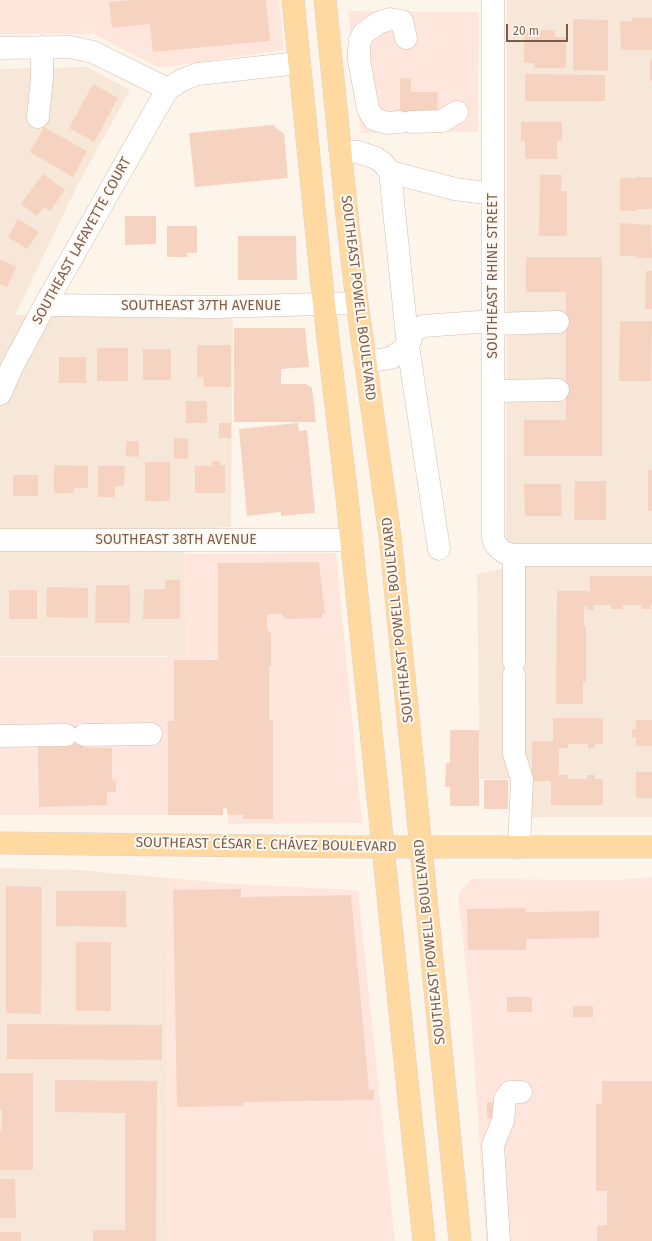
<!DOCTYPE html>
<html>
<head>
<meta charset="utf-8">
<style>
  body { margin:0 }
  #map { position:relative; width:652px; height:1241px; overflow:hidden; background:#fef5ea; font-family:"Fira Sans",sans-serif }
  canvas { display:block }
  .scale { position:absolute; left:506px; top:24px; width:62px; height:18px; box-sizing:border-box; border:2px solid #7b5b4b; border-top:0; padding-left:5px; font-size:12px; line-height:14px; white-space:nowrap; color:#7b5b4b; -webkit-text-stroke:3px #fff9f2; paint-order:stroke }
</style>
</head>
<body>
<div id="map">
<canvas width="652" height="1241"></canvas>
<div class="scale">20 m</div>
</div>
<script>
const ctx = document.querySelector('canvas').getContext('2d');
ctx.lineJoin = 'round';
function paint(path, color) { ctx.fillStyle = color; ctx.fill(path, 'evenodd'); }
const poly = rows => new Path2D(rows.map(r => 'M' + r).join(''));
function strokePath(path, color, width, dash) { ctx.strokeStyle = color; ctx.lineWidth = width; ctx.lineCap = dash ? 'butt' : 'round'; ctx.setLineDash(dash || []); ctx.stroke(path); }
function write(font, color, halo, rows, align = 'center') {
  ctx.font = font + ' "Fira Sans",sans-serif'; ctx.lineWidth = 4; ctx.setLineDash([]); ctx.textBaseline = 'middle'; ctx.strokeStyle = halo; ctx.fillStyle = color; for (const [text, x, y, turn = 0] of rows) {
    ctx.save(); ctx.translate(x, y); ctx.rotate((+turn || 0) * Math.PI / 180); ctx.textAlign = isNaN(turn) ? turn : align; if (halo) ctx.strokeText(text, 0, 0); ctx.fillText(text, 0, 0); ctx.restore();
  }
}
paint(poly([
  [507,0,652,0,652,817,511,817,511,779,480,779,477,574,506,568],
  [87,67,130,90,78,184,15,315,233,317,231,527,185,529,185,656,0,656,0,69],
  [0,868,79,870,168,878,167,1241,0,1241]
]), '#f6e7d8');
paint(poly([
  [0,0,279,0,284,50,159,68,94,34,0,34],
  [348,11,479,12,478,132,361,133],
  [336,553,362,823,228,824,219,721,171,721,170,815,0,815,0,657,167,657,168,656,185,656,184,554],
  [652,877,652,1241,486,1241,471,1012,458,895,471,879,616,880],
  [168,878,235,884,358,890,395,1241,167,1241]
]), '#fee6dd');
paint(poly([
  [130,0,266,0,270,41,153,52,150,24,112,28,109,2],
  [632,18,652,18,652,50,621,50,620,21,632,21],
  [573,19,608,20,608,71,573,70],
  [524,30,555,30,555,37,566,37,566,68,534,68,534,63,524,63],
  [650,59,652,59,652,81,650,81],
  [525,74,605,75,605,101,525,101],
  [400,78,411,79,411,92,438,92,437,117,400,129],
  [93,84,118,98,94,142,69,128],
  [521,122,562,122,562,141,557,141,557,159,525,159,525,141,521,141],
  [273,125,284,134,288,178,195,187,189,133],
  [44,127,87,151,73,177,30,152],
  [43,174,65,190,50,211,44,207,37,216,21,204],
  [540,175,562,175,561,191,567,191,567,236,539,236],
  [636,177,652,177,652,208,651,209,636,209,636,211,620,211,620,178,636,178],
  [125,216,156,216,156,244,125,245],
  [18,219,39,232,27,249,8,237],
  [620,223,651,225,652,258,636,258,636,256,620,256],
  [167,226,197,226,197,253,187,253,187,257,167,257],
  [238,236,296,236,297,280,238,280],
  [526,257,602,257,602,456,524,456,524,420,566,420,566,292,526,292],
  [0,259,16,267,7,287,0,284],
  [646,271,652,271,652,309,645,309],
  [620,321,652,321,651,381,619,381],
  [234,328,305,328,309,367,281,369,281,384,306,384,312,388,316,422,234,422],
  [197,345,231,345,231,387,204,387,203,377,197,377],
  [97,348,128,348,128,381,97,381],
  [143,349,171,349,171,380,143,380],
  [59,357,86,357,86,383,59,383],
  [186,401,207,401,207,423,186,423],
  [219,423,231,423,231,438,219,438],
  [298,423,299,431,307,430,315,513,281,516,281,512,247,516,239,429],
  [174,438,188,439,188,459,174,459],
  [126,441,139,441,139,457,126,456],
  [212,461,220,461,220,465,225,465,225,493,195,493,195,466,212,466],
  [145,462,170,462,170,501,145,501],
  [54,465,88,466,88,488,74,488,74,493,54,493],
  [98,466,125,466,124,486,115,486,115,497,98,497],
  [648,470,652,470,652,511,648,511],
  [13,475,38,475,38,496,13,496],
  [575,481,606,481,606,520,574,520],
  [524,484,561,484,562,516,525,516],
  [319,562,325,614,322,614,322,618,286,619,281,614,267,614,267,628,271,634,271,666,269,666,269,720,273,720,273,819,243,819,243,815,228,815,227,808,223,808,223,815,168,815,168,721,174,721,174,660,218,660,218,563],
  [590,576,652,576,652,605,650,605,650,609,642,609,642,605,623,605,623,609,611,609,611,605,594,605,594,610,587,610,587,606,584,606,584,626,586,626,586,682,583,682,583,704,556,704,557,591,588,591,588,593,590,593],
  [165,580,180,580,180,619,143,619,144,589,165,589],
  [96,585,130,585,130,623,95,623],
  [47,587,88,588,88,618,46,617],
  [9,590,37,590,37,619,9,619],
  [553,718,603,718,603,744,595,744,595,748,588,748,588,744,568,744,568,748,559,748,559,775,568,775,568,779,587,779,587,775,595,775,595,779,603,779,603,805,551,805,551,781,532,781,532,741,553,741],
  [636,720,652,720,652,746,636,746,636,737,632,737,632,729,636,729],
  [66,726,84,726,84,748,112,748,112,780,116,781,116,792,107,792,107,805,39,807,38,747,66,747],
  [450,730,479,730,479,806,450,806,450,787,445,787,446,763,450,763],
  [636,772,652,772,652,798,636,798],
  [484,780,508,780,508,809,484,809],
  [6,886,42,887,41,1014,6,1013],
  [241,889,241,897,351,895,369,1090,374,1090,374,1100,243,1102,243,1106,177,1107,173,890],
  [56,891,126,891,126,927,56,926],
  [526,908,526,912,599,911,599,938,526,939,526,950,468,950,467,909],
  [76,942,111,942,111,1011,76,1011],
  [507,997,532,997,532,1012,507,1012],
  [573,1006,593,1006,593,1017,573,1017],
  [7,1024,162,1025,162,1060,7,1059],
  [0,1073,33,1073,33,1170,0,1170,0,1131,2,1131,2,1110,0,1110],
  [55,1080,157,1081,156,1241,93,1241,93,1230,125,1230,125,1113,55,1112],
  [602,1081,652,1081,652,1241,597,1241,597,1226,607,1225,607,1191,596,1191,596,1104,602,1104],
  [487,1102,496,1102,496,1118,487,1118],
  [0,1179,15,1179,16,1218,0,1218],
  [0,1232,21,1232,21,1241,0,1241]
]), '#f5d3c0');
const minor = poly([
  [493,0,493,537,495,544,500,549,505,553,514,555,652,555],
  [0,48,70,47,93,52,168,89],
  [38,117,42,78,42,47],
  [400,122,387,123,374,119,368,109,359,60,359,50,360,40,364,33,378,23,390,19,402,21,406,38],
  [411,122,442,121,457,112],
  [340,151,358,152,376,158,384,164,390,172,408,346,439,549],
  [390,172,455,189,478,192,493,193],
  [45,305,215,307,357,303],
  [365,362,391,358,408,346,414,331,423,326,479,322,493,324,558,322],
  [493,391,558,390],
  [0,394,12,367,45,305,155,111,168,89,182,80,198,74,299,63],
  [0,540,352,540],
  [514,555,514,662],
  [514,675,514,754,522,779,519,847],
  [84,735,151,734],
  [0,736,66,735],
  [499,1241,493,1145,503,1121,505,1099,510,1092,521,1092]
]);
const major = poly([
  [293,0,324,305,347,498,411,1119,424,1241],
  [325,0,346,207,357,303,390,536,460,1241],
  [0,843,351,847,652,847]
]);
strokePath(minor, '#d2bdae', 23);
strokePath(major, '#dad1cd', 23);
strokePath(minor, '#fff', 22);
strokePath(major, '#ffd9a0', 22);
write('14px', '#7b5b4b', '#fff9f2', [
  ["SOUTHEAST LAFAYETTE COURT",82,241,-61],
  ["SOUTHEAST RHINE STREET",493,276,-90],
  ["SOUTHEAST POWELL BOULEVARD",358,298,83],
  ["SOUTHEAST 37TH AVENUE",201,306],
  ["SOUTHEAST 38TH AVENUE",176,540],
  ["SOUTHEAST POWELL BOULEVARD",398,620,-96],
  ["SOUTHEAST CÉSAR E. CHÁVEZ BOULEVARD",266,845,1],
  ["SOUTHEAST POWELL BOULEVARD",430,942,-96]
]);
</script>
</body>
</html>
